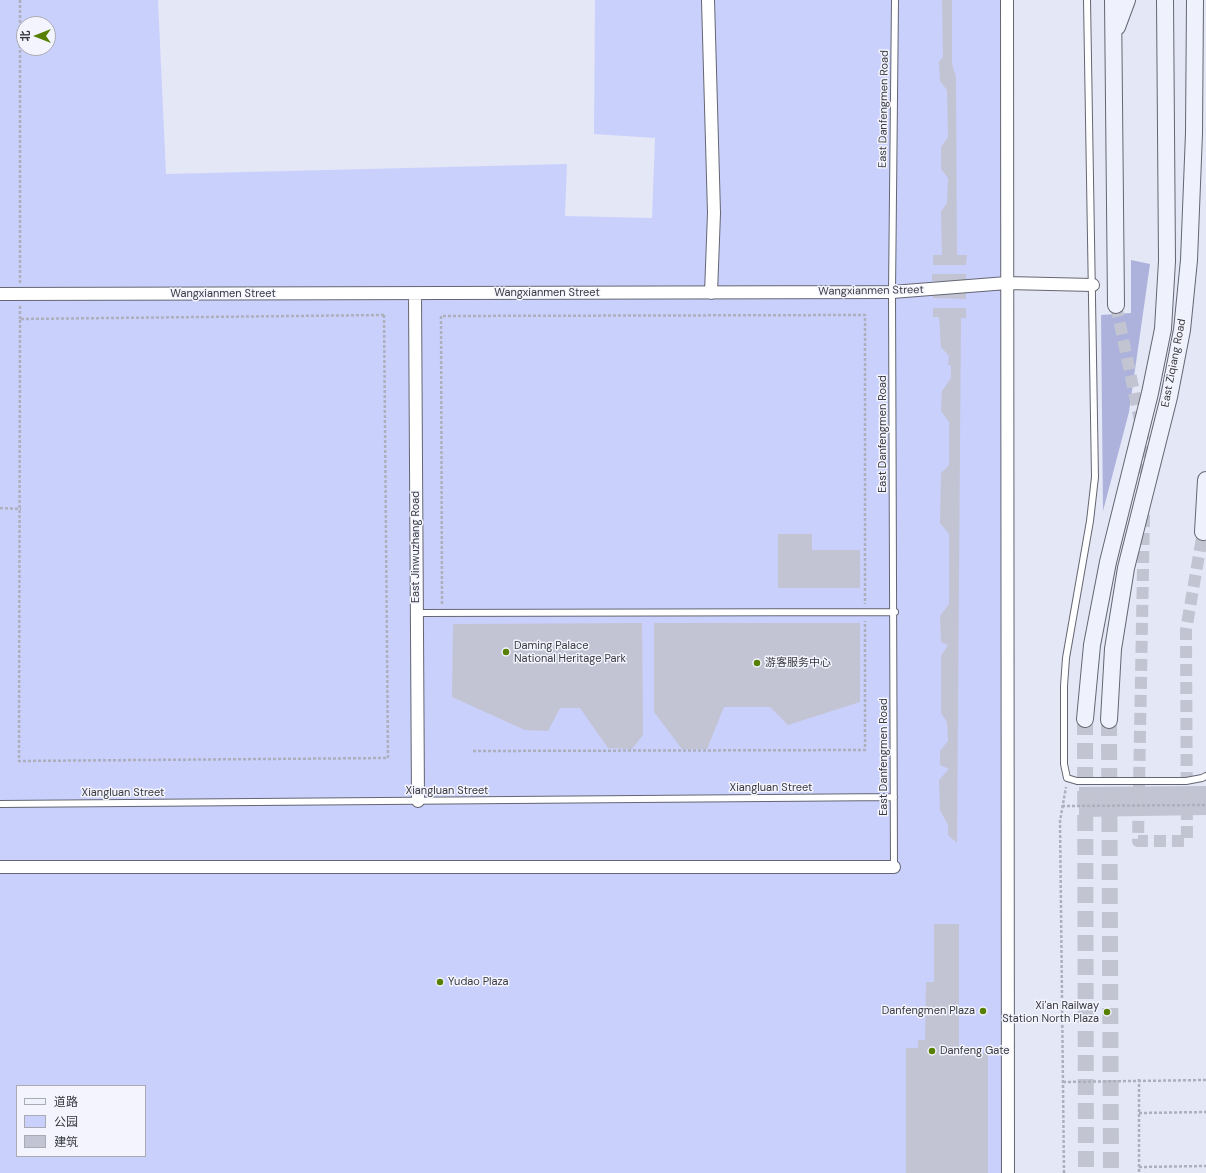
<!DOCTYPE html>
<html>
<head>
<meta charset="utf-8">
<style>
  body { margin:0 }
  #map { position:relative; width:1206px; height:1173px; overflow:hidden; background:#e4e7f6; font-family:"DM Sans","Noto Sans SC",sans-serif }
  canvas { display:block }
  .legend { position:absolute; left:16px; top:1085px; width:130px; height:72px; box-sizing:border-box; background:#f3f4fe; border:1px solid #a9aab2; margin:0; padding:5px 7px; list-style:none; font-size:12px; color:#393a40 }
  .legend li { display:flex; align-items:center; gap:8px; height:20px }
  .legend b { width:20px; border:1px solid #a9aab2 }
  .north { position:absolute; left:16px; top:16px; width:40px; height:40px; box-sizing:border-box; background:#f3f4fe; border:1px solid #a9aab2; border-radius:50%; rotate:270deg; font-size:11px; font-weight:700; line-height:16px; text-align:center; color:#393a40 }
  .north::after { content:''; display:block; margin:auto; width:14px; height:18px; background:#578002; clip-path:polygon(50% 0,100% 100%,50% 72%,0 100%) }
</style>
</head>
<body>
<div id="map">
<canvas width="1206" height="1173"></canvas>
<ul class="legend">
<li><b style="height:5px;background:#eff1fc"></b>道路</li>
<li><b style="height:11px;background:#cad0fc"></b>公园</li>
<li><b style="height:11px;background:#c2c4d3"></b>建筑</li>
</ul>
<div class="north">北</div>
</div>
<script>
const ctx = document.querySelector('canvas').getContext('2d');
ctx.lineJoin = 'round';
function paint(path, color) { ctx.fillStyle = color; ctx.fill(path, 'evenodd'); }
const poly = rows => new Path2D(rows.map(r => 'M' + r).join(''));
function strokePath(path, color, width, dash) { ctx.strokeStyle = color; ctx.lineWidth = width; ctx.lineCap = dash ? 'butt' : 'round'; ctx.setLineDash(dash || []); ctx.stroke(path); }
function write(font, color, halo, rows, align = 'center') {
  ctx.font = font + ' "DM Sans","Noto Sans SC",sans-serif'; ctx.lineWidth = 3; ctx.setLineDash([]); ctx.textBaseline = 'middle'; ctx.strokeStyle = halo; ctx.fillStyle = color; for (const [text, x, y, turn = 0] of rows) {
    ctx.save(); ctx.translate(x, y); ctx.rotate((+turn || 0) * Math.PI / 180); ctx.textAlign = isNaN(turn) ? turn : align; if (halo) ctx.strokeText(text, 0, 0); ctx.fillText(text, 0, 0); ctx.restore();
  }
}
paint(poly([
  [0,0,158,0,166,174,567,164,565,216,652,218,655,138,594,134,595,0,1013,0,1011,1173,0,1173],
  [24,24,48,24,48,48,24,48],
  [17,1086,145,1086,145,1156,17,1156]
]), '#cad0fc');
paint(poly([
  [1131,260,1150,264,1129,412,1103,511,1101,315,1131,313]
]), '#acb2dc');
paint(poly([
  [942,0,952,0,952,64,956,77,957,255,967,255,966,265,933,265,933,255,942,255,941,212,947,203,948,178,941,169,941,147,948,137,947,90,940,81,939,62,943,57],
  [932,274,966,274,966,282,932,281],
  [933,291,966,291,966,299,933,298],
  [933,308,966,308,966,318,961,318,957,843,948,835,948,825,940,810,939,780,949,769,940,765,940,751,948,741,947,722,941,713,941,656,948,645,941,642,940,616,949,604,949,534,940,523,941,473,949,465,949,422,941,411,942,391,951,378,951,365,948,365,949,356,941,347,939,317,933,317],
  [778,534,812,534,812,550,860,550,860,588,778,588],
  [642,623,643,735,632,749,608,748,580,708,560,708,548,731,525,730,452,697,453,624],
  [654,623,860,623,860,702,788,725,770,707,724,707,707,749,682,749,654,712],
  [1206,786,1206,815,1079,817,1079,787],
  [934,924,959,924,959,1053,988,1053,988,1173,906,1173,906,1048,918,1048,918,1040,925,1040,926,982,934,982]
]), '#c2c4d3');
strokePath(poly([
  [1116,305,1145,445,1145,474],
  [1144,515,1138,841,1187,841,1186,630,1203,532]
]), '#c2c4d2', 12, [12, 6]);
strokePath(poly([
  [1085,719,1086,1173],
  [1109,720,1111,1173]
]), '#c2c4d2', 16, [16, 8]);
const lane = poly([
  [1087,0,1095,477,1090,521,1066,658,1064,686,1064,764,1067,778,1077,781,1186,781,1202,778,1206,776],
  [417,613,895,612],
  [0,804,894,797],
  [894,867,892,292,895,0]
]);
const street = poly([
  [708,0,714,213,711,293],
  [1007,0,1008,1173],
  [0,294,892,292,1007,283,1093,285],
  [415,294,418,801],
  [0,867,894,867]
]);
const secondary = poly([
  [1113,0,1116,305],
  [1117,27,1127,0],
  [1203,532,1206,480],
  [1085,719,1092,645,1108,562,1150,393,1163,329,1167,261,1165,0],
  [1109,720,1113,649,1126,568,1169,397,1182,330,1189,260,1194,133,1195,0]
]);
strokePath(lane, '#646672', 8);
strokePath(street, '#646672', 14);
strokePath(secondary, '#646672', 18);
strokePath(poly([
  [20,283,20,0],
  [20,306,20,319],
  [384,315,388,758,19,761,20,319,384,315],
  [0,508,21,509],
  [442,604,441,316,865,315,865,604],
  [473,751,865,750,865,621],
  [1062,806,1206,805],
  [1139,1079,1139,1173],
  [1063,1082,1206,1080],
  [1139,1113,1206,1112],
  [1139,1167,1206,1166],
  [1064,1173,1060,821,1066,787]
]), '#adb0bc', 2.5, [3, 2]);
strokePath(lane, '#fff', 6);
strokePath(street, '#fff', 12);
strokePath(secondary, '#eff1fc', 16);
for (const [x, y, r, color] of [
  [506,652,4,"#578002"],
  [757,663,4,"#578002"],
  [440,982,4,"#578002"],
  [983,1011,4,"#578002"],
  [1107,1012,4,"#578002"],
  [932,1051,4,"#578002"]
]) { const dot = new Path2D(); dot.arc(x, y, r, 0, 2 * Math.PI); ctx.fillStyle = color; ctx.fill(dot); strokePath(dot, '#f3f4fe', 1.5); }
write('11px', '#393a40', '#f3f4fe', [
  ["East Danfengmen Road",884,109,-89],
  ["Wangxianmen Street",871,291,-1],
  ["Wangxianmen Street",547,293],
  ["Wangxianmen Street",223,294],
  ["East Ziqiang Road",1174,363,-79],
  ["East Danfengmen Road",883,434,-90],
  ["East Jinwuzhang Road",416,547,-90],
  ["East Danfengmen Road",884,757,-90],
  ["Xiangluan Street",771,788],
  ["Xiangluan Street",447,791],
  ["Xiangluan Street",123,793]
]);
write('11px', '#393a40', '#f3f4fe', [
  ["Daming Palace",514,646],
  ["National Heritage Park",514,659],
  ["游客服务中心",765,663],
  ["Yudao Plaza",448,982],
  ["Xi'an Railway",1099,1006,"right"],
  ["Station North Plaza",1099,1019,"right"],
  ["Danfengmen Plaza",975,1011,"right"],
  ["Danfeng Gate",940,1051]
], 'left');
</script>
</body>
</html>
